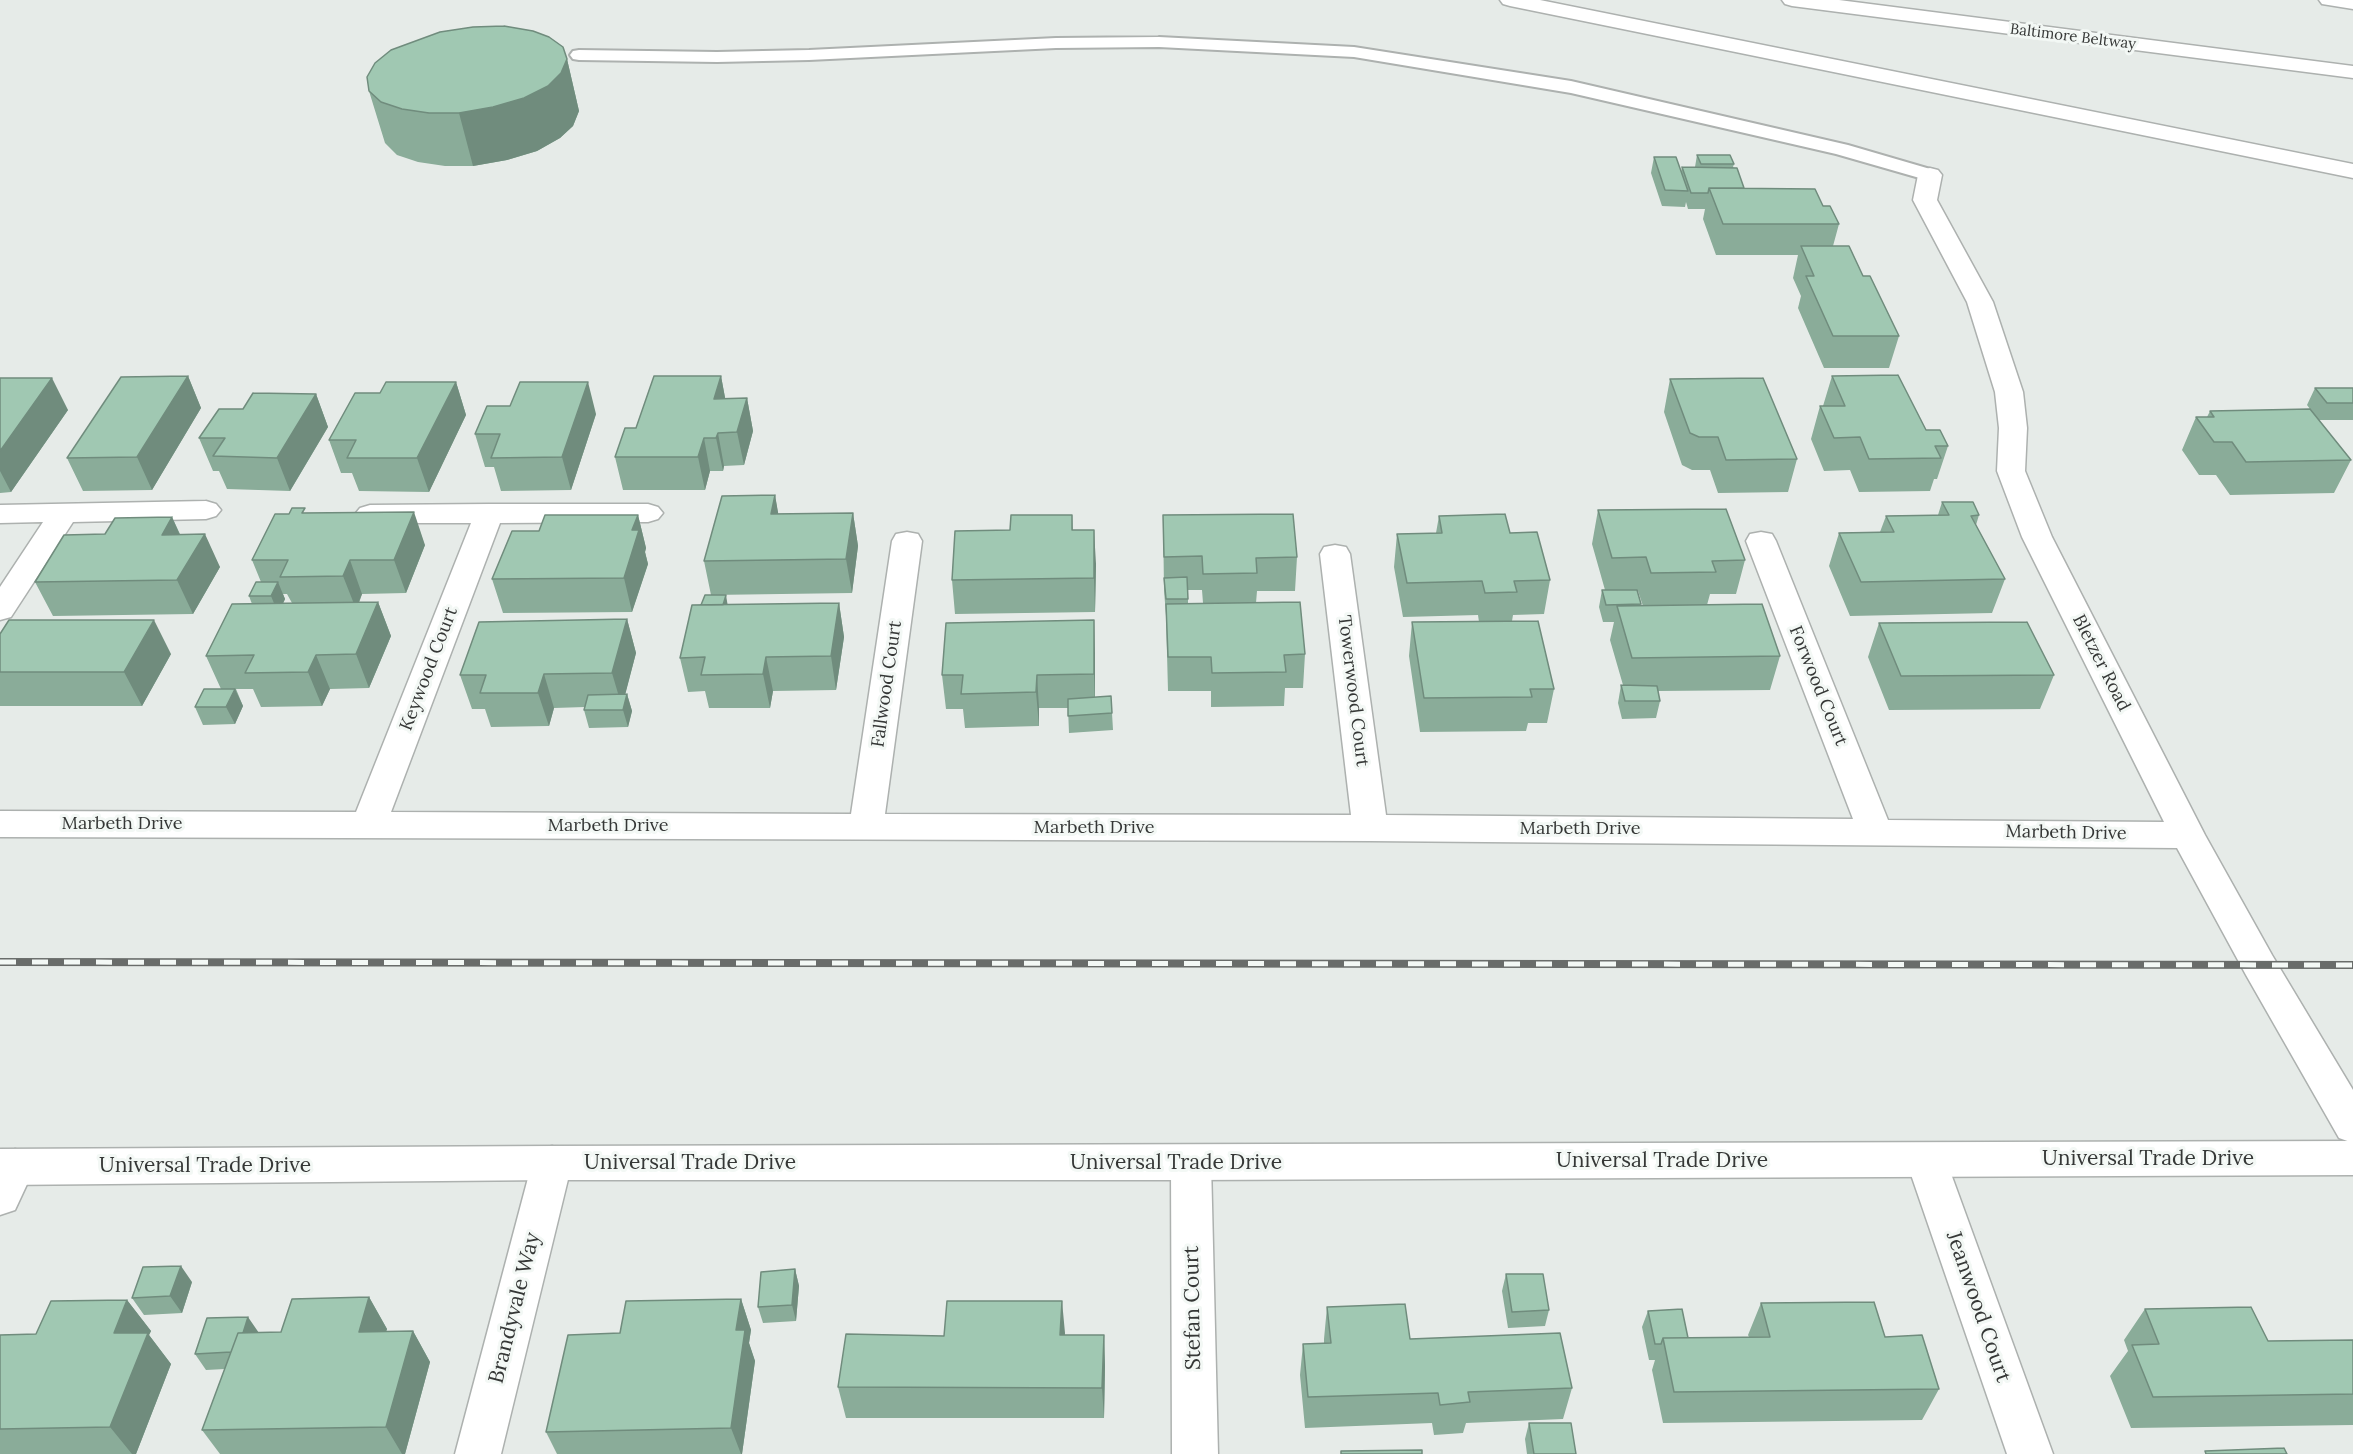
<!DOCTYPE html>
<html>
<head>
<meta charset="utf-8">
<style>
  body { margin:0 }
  canvas { display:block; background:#e6ebe8 }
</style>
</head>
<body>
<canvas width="2353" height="1454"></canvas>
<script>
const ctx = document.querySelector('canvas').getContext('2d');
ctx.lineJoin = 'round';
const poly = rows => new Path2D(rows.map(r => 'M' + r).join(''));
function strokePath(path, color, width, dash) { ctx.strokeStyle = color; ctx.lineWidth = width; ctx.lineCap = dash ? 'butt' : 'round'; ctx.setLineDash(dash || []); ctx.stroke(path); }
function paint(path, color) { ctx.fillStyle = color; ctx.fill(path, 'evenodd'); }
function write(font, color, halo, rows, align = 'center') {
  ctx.font = font + ' Lora,serif'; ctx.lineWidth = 6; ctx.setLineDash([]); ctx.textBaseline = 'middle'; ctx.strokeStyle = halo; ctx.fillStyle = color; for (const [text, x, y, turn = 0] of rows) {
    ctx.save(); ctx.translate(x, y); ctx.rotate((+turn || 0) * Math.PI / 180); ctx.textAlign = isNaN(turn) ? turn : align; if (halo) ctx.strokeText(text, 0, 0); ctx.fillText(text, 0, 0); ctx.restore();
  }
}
const lane = poly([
  [1159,37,1354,47,1571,81,1848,145,1937,171,1940,175,1937,179,1930,181,1836,154,1571,93,1354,57,1159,47,1056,48,809,60,717,62,579,60,573,59,570,55,573,51,579,50,717,52,809,50,1056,38,1159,37]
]);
const street = poly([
  [1930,168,1938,170,1942,175,1937,200,1993,302,2023,392,2027,428,2025,471,2052,537,2205,835,2272,955,2353,1090,2353,1143,2339,1138,2246,975,2177,848,1370,841,0,837,0,811,356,812,471,523,370,523,360,520,355,514,360,508,370,505,489,504,648,504,658,507,663,513,658,519,648,522,500,523,391,812,851,814,892,541,896,534,907,532,918,534,922,541,885,814,1351,815,1320,554,1324,547,1335,545,1346,547,1350,554,1386,815,1853,819,1746,541,1750,534,1761,532,1772,534,1776,541,1888,820,2164,822,2022,537,1997,471,1999,428,1995,392,1967,302,1913,200,1918,175,1922,170,1930,168],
  [206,501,216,504,221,510,216,516,206,519,73,522,11,617,0,620,0,587,43,522,0,523,0,505,206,501],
  [1926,1143,1940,1148,1946,1160,2053,1454,2007,1454,1906,1160,1912,1148,1926,1143],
  [552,1146,566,1151,572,1163,501,1454,455,1454,532,1163,538,1151,552,1146],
  [1191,1146,1205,1151,1211,1163,1218,1454,1172,1454,1171,1163,1177,1151,1191,1146],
  [15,1149,29,1155,35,1167,15,1210,0,1215,0,1156,15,1149]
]);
const secondary = poly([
  [2353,1141,2353,1175,1191,1180,552,1180,0,1185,0,1149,552,1146,2353,1141]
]);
const highway = poly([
  [1500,0,1540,0,2353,164,2353,178,1510,6,1503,4,1500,0],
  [1782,0,1839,0,2353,66,2353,78,1792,6,1785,4,1782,0],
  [2319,0,2353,0,2353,9,2322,4,2319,0]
]);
strokePath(lane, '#adb1af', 4);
strokePath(street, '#adb1af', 3);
strokePath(secondary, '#adb1af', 3);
strokePath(highway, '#adb1af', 3);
paint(lane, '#fff');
paint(street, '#fff');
paint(secondary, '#fff');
paint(highway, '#fff');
const rail = poly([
  [0,962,2353,965]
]);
strokePath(rail, '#696c6a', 8);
strokePath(rail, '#f3f8f5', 5, [16]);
paint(poly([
  [567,59,579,111,573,126,560,138,537,151,507,160,473,166,445,166,418,162,397,155,385,143,369,91],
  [1697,155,1734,164,1733,167,1744,188,1823,206,1839,224,1833,246,1863,276,1899,336,1889,368,1824,368,1798,308,1801,296,1793,278,1798,255,1716,255,1703,219,1705,209,1688,209,1686,202,1685,207,1662,206,1651,173,1654,157,1681,172,1682,167,1695,167],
  [188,376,201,408,152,490,83,491,67,458],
  [721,376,725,398,747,398,753,431,744,465,724,466,723,471,710,471,705,490,623,490,615,457,636,428],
  [1832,376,1926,430,1948,446,1937,479,1934,479,1930,491,1859,492,1850,470,1824,471,1811,439,1820,406,1823,406],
  [0,378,68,410,11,492,0,493],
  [1670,379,1797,459,1788,492,1718,493,1710,470,1692,470,1682,465,1664,412],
  [456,382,466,415,429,492,359,491,352,473,341,473,329,440,380,393],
  [2315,388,2353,388,2353,420,2319,420,2351,460,2334,493,2230,495,2216,475,2199,475,2182,450,2196,417,2207,417,2210,411,2310,409,2307,405],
  [316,394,328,427,290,491,227,489,219,471,213,471,199,438,243,409],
  [596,414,571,490,501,491,494,467,485,467,475,434],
  [775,495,778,514,853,513,858,546,852,593,711,595,704,561],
  [1942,502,1979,515,1976,525,2005,579,1992,613,1850,616,1829,566,1839,533,1880,532,1886,516,1938,515],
  [1598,510,1745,560,1736,594,1710,594,1707,605,1780,656,1770,690,1658,691,1660,701,1656,718,1622,719,1618,703,1621,685,1623,685,1610,640,1614,622,1603,622,1599,607,1602,590,1605,590,1592,544],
  [1637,591,1638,591,1643,606,1641,606],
  [307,513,425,545,406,593,362,594,359,603,378,602,391,636,369,688,330,689,322,706,261,707,253,689,236,689,243,706,235,724,203,725,195,707,221,689,206,656,252,604,249,596,261,582,252,560],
  [283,594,287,594,292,603,283,604,285,599],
  [638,515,646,548,645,552,648,564,632,612,503,613,492,579,539,531],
  [1072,515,1073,530,1096,564,1095,612,955,614,952,580,1010,530],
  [1163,515,1297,557,1295,591,1257,591,1256,603,1305,654,1303,688,1285,688,1284,706,1211,707,1211,691,1168,691,1166,616,1164,590],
  [1188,590,1202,590,1203,603,1188,604],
  [1439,516,1510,533,1550,580,1544,614,1513,615,1512,621,1554,689,1547,723,1528,723,1526,731,1420,732,1409,656,1412,622,1479,622,1478,615,1403,617,1394,567,1397,534,1436,533],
  [172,517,180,534,220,567,193,614,53,616,35,582,105,534],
  [839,603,844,637,836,690,773,691,770,708,709,708,705,691,688,692,680,658,728,605],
  [627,619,636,653,625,694,627,694,632,711,628,727,589,728,584,710,585,707,554,708,549,726,491,727,485,709,472,709,460,675],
  [1879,623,2054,675,2040,709,1889,710,1868,657],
  [0,634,171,654,142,706,0,706],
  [1095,654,1095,697,1112,713,1113,730,1069,733,1068,708,1039,708,1039,726,965,728,963,709,946,709,942,675],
  [795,1269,799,1286,796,1321,763,1323,758,1307],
  [1506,1274,1549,1310,1545,1326,1508,1328,1502,1291],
  [192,1282,182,1313,144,1315,132,1298],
  [369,1297,387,1329,386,1331,413,1331,430,1362,405,1454,220,1454,202,1430,225,1369,206,1370,195,1354,259,1332,281,1332],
  [741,1299,751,1330,749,1343,755,1361,742,1454,557,1454,546,1432,620,1333],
  [127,1300,151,1331,149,1335,171,1364,136,1454,0,1454,0,1335,36,1334],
  [1761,1303,1885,1337,1939,1389,1922,1420,1663,1423,1652,1370,1655,1360,1649,1360,1642,1327,1648,1311,1688,1338,1749,1337,1748,1335],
  [1327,1307,1410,1339,1572,1388,1563,1419,1466,1423,1463,1433,1434,1435,1432,1423,1305,1428,1300,1375,1303,1344,1324,1343,1324,1339],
  [2145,1309,2268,1341,2353,1340,2353,1425,2131,1428,2110,1376,2128,1351,2124,1340],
  [1104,1335,1105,1366,1104,1418,846,1418,838,1387,944,1336],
  [1529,1423,1576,1454,1527,1454,1525,1439]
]), '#8aac99');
paint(poly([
  [567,59,579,111,573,126,560,138,537,151,507,160,473,166,459,113],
  [188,376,201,408,152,490,137,457],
  [721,376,727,408,714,399],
  [52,378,68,410,11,492,0,471,0,451],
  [456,382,466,415,429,492,417,458],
  [588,382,596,414,571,490,562,457],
  [316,394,328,427,290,491,277,458],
  [747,398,753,431,744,465,737,432],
  [718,433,724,466,723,471,716,438],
  [704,438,710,471,705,490,698,457],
  [775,495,781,529,771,514],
  [414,512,425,545,406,593,394,560],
  [853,513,858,546,852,593,846,559],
  [638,515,646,548,645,552,648,564,632,612,624,578,632,530],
  [172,517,187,551,162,535],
  [1094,530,1096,564,1095,612,1094,578],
  [205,534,220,567,193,614,177,580],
  [350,560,362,594,356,609,343,576],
  [278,582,285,599,278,613,271,596],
  [726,595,729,613,722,609],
  [378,602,391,636,369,688,356,654],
  [839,603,844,637,836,690,831,656],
  [627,619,636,653,622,707,612,673],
  [154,620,171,654,142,706,124,672],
  [1094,620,1095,654,1095,708,1094,674],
  [316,655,330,689,322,706,308,672],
  [766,657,773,691,770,708,763,674],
  [544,674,554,708,549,726,538,693],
  [1037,675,1039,708,1039,726,1036,692],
  [235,689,243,706,235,724,226,707],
  [627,694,632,711,628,727,623,710],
  [181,1266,192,1282,182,1313,170,1296],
  [795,1269,799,1286,796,1321,792,1305],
  [369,1297,387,1329,377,1363,359,1332],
  [741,1299,751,1330,749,1343,755,1361,742,1454,741,1454,731,1428,736,1330],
  [127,1300,151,1331,149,1335,171,1364,136,1454,132,1454,110,1427,114,1333],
  [1062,1301,1065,1333,1063,1366,1060,1335],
  [248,1317,259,1333,236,1352],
  [413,1331,430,1362,405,1454,402,1454,386,1427],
  [1104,1335,1105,1366,1104,1418,1102,1388]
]), '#708c7d');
const building = poly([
  [504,26,533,31,549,37,563,47,567,59,561,73,548,86,524,98,493,107,459,113,429,113,402,109,381,102,369,91,367,77,375,63,391,50,440,32,473,27,504,26],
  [1697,155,1730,155,1734,164,1701,164,1697,155],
  [1654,157,1676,157,1688,191,1665,190,1654,157],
  [1682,167,1737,168,1744,188,1709,188,1708,193,1691,193,1682,167],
  [1709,188,1815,189,1823,206,1830,206,1839,224,1723,224,1709,188],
  [1801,246,1849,246,1863,276,1870,276,1899,336,1833,336,1806,276,1814,276,1801,246],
  [1898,375,1926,430,1940,430,1948,446,1935,446,1941,458,1869,459,1860,437,1834,438,1820,406,1845,406,1832,376,1898,375],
  [188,376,137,457,67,458,121,377,188,376],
  [654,376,721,376,714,399,747,398,737,432,718,433,716,438,704,438,698,457,615,457,625,428,636,428,654,376],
  [0,378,52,378,0,451,0,378],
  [1763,378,1797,459,1726,460,1718,437,1699,437,1690,433,1670,379,1763,378],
  [386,382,456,382,417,458,347,458,356,440,329,440,355,393,380,393,386,382],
  [520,382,588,382,562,457,491,458,500,434,475,434,487,406,510,406,520,382],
  [2315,388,2353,388,2353,403,2327,403,2315,388],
  [253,393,316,394,277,458,213,456,225,438,199,438,219,409,243,409,253,393],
  [2310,409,2351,460,2246,462,2232,442,2214,442,2196,417,2214,417,2210,411,2310,409],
  [775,495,771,514,853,513,846,559,704,561,722,496,775,495],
  [1942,502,1973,502,1979,515,1971,516,2005,579,1861,582,1839,533,1894,532,1886,516,1949,515,1942,502],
  [292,508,305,508,302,513,414,512,394,560,350,560,343,576,280,577,288,560,252,560,275,514,289,514,292,508],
  [1726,509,1745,560,1712,561,1716,572,1651,573,1646,557,1612,558,1598,510,1726,509],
  [1293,514,1297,557,1256,558,1257,573,1203,574,1202,556,1164,557,1163,515,1293,514],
  [1505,514,1510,533,1537,532,1550,580,1514,581,1517,592,1485,593,1482,581,1407,583,1397,534,1442,533,1439,516,1505,514],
  [545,515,638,515,632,530,639,530,624,578,492,579,512,531,539,531,545,515],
  [1011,515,1072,515,1072,530,1094,530,1094,578,952,580,955,531,1010,530,1011,515],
  [172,517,162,535,205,534,177,580,35,582,64,535,105,534,115,518,172,517],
  [1187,577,1188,599,1166,599,1164,578,1187,577],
  [256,582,278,582,271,596,249,596,256,582],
  [1602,590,1637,590,1641,604,1606,605,1602,590],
  [705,595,726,595,723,605,701,605,705,595],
  [378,602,356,654,316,655,308,672,245,673,254,655,206,656,232,604,378,602],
  [1300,602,1305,654,1284,655,1286,672,1212,673,1211,657,1168,657,1166,604,1300,602],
  [839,603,831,656,766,657,763,674,701,675,705,657,680,658,692,605,839,603],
  [1762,604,1780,656,1632,658,1617,606,1762,604],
  [627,619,612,673,544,674,538,693,480,693,486,675,460,675,479,622,627,619],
  [9,620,154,620,124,672,0,672,0,634,9,620],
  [1094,620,1094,674,1037,675,1036,692,961,694,963,675,942,675,946,623,1094,620],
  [1538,621,1554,689,1530,689,1532,697,1424,698,1412,622,1538,621],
  [2027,622,2054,675,1901,676,1879,623,2027,622],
  [1621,685,1657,686,1660,701,1625,701,1621,685],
  [204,689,235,689,226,707,195,707,204,689],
  [627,694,623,710,584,710,588,695,627,694],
  [1111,696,1112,713,1068,716,1068,699,1111,696],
  [181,1266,170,1296,132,1298,143,1267,181,1266],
  [795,1269,792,1305,758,1307,761,1272,795,1269],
  [1506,1274,1543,1274,1549,1310,1512,1312,1506,1274],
  [369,1297,359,1332,413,1331,386,1427,202,1430,238,1333,281,1332,292,1299,369,1297],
  [741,1299,736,1330,745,1330,731,1428,546,1432,568,1335,620,1333,626,1301,741,1299],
  [127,1300,114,1333,148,1333,110,1427,0,1429,0,1335,36,1334,51,1301,127,1300],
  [947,1301,1062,1301,1060,1335,1104,1335,1102,1388,838,1387,846,1334,944,1336,947,1301],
  [1874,1302,1885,1337,1922,1335,1939,1389,1674,1392,1663,1338,1770,1337,1761,1303,1874,1302],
  [1405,1304,1410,1339,1560,1333,1572,1388,1468,1392,1470,1402,1440,1405,1438,1393,1308,1397,1303,1344,1331,1343,1327,1307,1405,1304],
  [2251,1307,2268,1341,2353,1340,2353,1394,2153,1397,2132,1345,2159,1344,2145,1309,2251,1307],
  [1682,1309,1688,1338,1663,1338,1661,1344,1655,1344,1648,1311,1682,1309],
  [248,1317,243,1333,238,1333,231,1352,195,1354,207,1318,248,1317],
  [1529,1423,1571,1423,1576,1454,1534,1454,1529,1423],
  [2284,1448,2287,1454,2206,1454,2205,1451,2284,1448],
  [1422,1450,1422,1454,1341,1454,1341,1451,1422,1450]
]);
paint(building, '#a0c8b2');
strokePath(building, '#708c7d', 1.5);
write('15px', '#353736', '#f3f8f5', [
  ["Baltimore Beltway",2073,37,7]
]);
write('18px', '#353736', '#f3f8f5', [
  ["Bletzer Road",2101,663,63],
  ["Keywood Court",429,669,-69],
  ["Fallwood Court",887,684,-82],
  ["Forwood Court",1818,686,68],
  ["Towerwood Court",1353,691,83],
  ["Marbeth Drive",122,824],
  ["Marbeth Drive",608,826],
  ["Marbeth Drive",1094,828],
  ["Marbeth Drive",1580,829],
  ["Marbeth Drive",2066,833,1]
]);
write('21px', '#353736', '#f3f8f5', [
  ["Universal Trade Drive",2148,1159],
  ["Universal Trade Drive",1662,1161],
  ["Universal Trade Drive",690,1163],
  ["Universal Trade Drive",1176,1163],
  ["Universal Trade Drive",205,1166],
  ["Jeanwood Court",1978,1307,71],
  ["Brandyvale Way",515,1308,-76],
  ["Stefan Court",1193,1308,-91]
]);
</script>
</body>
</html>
